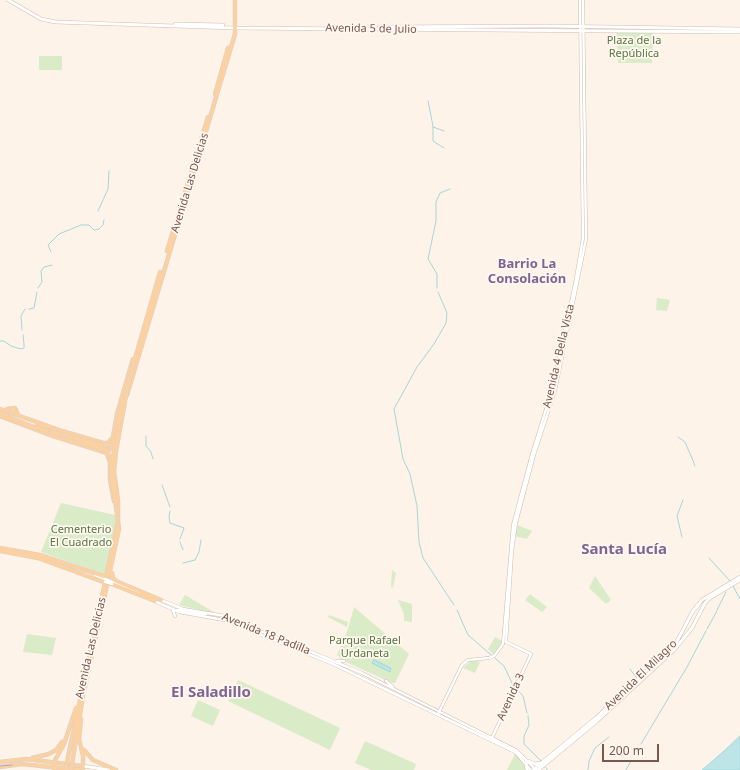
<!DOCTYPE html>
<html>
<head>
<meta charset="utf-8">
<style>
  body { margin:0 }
  #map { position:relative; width:740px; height:770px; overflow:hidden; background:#fdf3e9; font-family:"Noto Sans",sans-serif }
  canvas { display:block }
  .scale { position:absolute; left:602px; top:744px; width:57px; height:18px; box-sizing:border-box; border:2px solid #78574c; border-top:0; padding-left:5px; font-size:12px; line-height:14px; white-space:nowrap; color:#78574c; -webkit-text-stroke:3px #fff7f0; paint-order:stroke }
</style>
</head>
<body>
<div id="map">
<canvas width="740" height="770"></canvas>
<div class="scale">200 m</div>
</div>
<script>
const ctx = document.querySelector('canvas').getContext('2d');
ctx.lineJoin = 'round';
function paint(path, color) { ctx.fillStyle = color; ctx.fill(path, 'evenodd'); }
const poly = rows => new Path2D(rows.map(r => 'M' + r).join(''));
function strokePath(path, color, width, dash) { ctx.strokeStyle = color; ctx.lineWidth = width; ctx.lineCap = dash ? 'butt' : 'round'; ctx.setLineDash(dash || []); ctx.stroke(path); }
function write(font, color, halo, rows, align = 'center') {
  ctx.font = font + ' "Noto Sans",sans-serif'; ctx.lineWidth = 3.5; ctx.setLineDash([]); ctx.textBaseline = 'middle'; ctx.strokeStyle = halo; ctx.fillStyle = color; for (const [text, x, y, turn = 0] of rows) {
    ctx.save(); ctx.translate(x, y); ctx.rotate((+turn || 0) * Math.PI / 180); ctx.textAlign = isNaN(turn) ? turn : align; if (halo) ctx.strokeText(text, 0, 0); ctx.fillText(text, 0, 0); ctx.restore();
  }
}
paint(poly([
  [616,32,653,32,652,63,618,63],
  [39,56,62,56,62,70,39,70],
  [657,298,670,300,667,311,656,310],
  [61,503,115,515,115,529,106,575,41,552],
  [517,525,532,531,527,539,514,536],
  [392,570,396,573,393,588,391,587],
  [595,576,611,600,606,604,589,588],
  [530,594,547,607,542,612,525,600],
  [185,595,217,614,179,605],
  [398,600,412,604,412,622,404,621,404,614],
  [354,607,409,654,395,683,392,683,344,661,337,655,348,629],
  [329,615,348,622,347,627,328,617],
  [27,634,56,638,52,655,23,652],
  [495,637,502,641,494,655,488,649],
  [472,660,480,662,475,673,463,668],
  [238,680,340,728,330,750,228,701],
  [198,700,220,710,213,726,191,716],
  [365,741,416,764,414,770,371,770,355,763],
  [515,754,525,765,526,770,507,770]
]), '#d9ebc7');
const water = poly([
  [374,660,391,668,390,672,372,663,374,660],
  [740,736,740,770,702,770,723,752,740,736]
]);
paint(water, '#bde5e7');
strokePath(water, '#a3d6d9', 1);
strokePath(poly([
  [428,101,433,126,433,141,444,148],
  [433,127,444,131],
  [98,211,108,189,109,171],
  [51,252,48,245,59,234,81,225,89,225,94,230,99,229,103,225,104,220],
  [38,288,42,282,41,271,44,267,52,265],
  [437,288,437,274,428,259,436,221,436,202,440,193,450,189],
  [438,292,447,313,446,323,434,344,417,367,394,409,403,459,410,474,417,506,419,542,423,558,454,605],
  [29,309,34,308,37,292],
  [22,330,21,316,25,309],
  [0,341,4,341,11,346,21,349,24,348,24,344,23,335],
  [146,436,146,446,151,452,153,459],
  [678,437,685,442,694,463],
  [694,464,695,466],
  [162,485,170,507],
  [170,511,169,517,170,523,184,528,180,539],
  [682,537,677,516,683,500],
  [180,542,183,550],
  [709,558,730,581],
  [183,563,195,560,199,552,201,540],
  [733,586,740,599],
  [457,610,468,635,504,666,513,685,523,696,527,713],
  [717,610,726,592],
  [707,629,717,611],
  [630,669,636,677],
  [528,716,529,725,524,736,524,744,541,761],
  [641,744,687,667,706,631],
  [545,767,548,770],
  [588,770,589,761,595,748,609,737],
  [626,770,631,761]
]), '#a3d6d9', 1);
const tertiary = poly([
  [95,575,105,579],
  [112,582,139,593],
  [161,600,183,609,225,616,362,673,516,750,536,770],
  [154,601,179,612,224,620,333,664,515,752,531,770],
  [173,610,175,616],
  [177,610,206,614],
  [506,642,512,551,516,523,534,455,555,391,586,239,583,0],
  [296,649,307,652],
  [337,661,344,661],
  [386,681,393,687],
  [438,714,462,665,468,660,489,658,494,656,503,644,513,525,532,454,552,390,575,284,583,238,580,0],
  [492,738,531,654,506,642]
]);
const secondary = poly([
  [8,0,41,19,56,22,235,28,740,32],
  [175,24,223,25],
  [379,27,547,26,740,29],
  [528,761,535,764,541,763],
  [526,763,527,770],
  [83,766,109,770],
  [533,770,596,718,676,643,693,611,702,600,740,577],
  [538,770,597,721,674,650,692,628,705,603,710,598,740,580]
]);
const primary = poly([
  [215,94,228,48],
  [167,251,208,117],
  [134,362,160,272],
  [127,395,235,34,235,0],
  [0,409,62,431,103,443,108,443,113,437,117,414,133,359],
  [7,409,15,408,18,415],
  [0,413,11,418],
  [0,416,47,434,104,452,107,454,110,462,110,480,114,501],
  [37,425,50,431],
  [65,437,79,442],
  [105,452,108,452,110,449,106,444],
  [0,548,40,555,103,576,107,575],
  [0,551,38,558,106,583],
  [112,573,113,578,116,581,161,600],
  [109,583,155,601],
  [81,719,79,739,83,756,83,770],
  [84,750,93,760,116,770],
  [68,757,118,521,118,500],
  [32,758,49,754,56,750,62,742],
  [73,758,83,696,119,529],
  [0,762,26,759,83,766],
  [0,767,22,764,79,770],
  [54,770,54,762,64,744,76,708]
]);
strokePath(tertiary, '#cfb9ae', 3.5);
strokePath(secondary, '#d5bbae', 4);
strokePath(primary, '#d9d0cd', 4.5);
strokePath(tertiary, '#fff', 2.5);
strokePath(secondary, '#fff', 3);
strokePath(primary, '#fbd1a2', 3.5);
strokePath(poly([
  [0,766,12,765]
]), '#b5a6c8', 1);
const tertiaryBridge = poly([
  [105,579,112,582],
  [105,582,112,584]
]);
const primaryBridge = poly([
  [11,418,39,429,102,445,111,445,114,441],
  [79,442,106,450,111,460],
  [118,500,114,472,116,451,127,390,134,362],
  [119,529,111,471,119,417,123,401],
  [66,770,68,757],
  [71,770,73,758]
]);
strokePath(tertiaryBridge, '#cfb9ae', 3.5, []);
strokePath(primaryBridge, '#d9d0cd', 4.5, []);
strokePath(tertiaryBridge, '#fff', 2.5);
strokePath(primaryBridge, '#fbd1a2', 3.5);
write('11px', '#78574c', '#fff7f0', [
  ["Avenida 5 de Julio",371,29,1],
  ["Avenida Las Delicias",190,183,-73],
  ["Avenida 4 Bella Vista",559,356,-77],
  ["Avenida 18 Padilla",266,634,22],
  ["Avenida Las Delicias",91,648,-77],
  ["Avenida El Milagro",641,675,-44],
  ["Avenida 3",511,697,-65]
]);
write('11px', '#577841', '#fff7f0', [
  ["Plaza de la",634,41],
  ["República",634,54],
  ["Cementerio",81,530],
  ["El Cuadrado",81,543],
  ["Parque Rafael",365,641],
  ["Urdaneta",365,654]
]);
write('bold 13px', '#7f6494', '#fff7f0', [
  ["Barrio La",527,264],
  ["Consolación",527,279]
]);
write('bold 15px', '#7f6494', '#fff7f0', [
  ["Santa Lucía",624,550],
  ["El Saladillo",211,693]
]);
</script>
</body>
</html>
